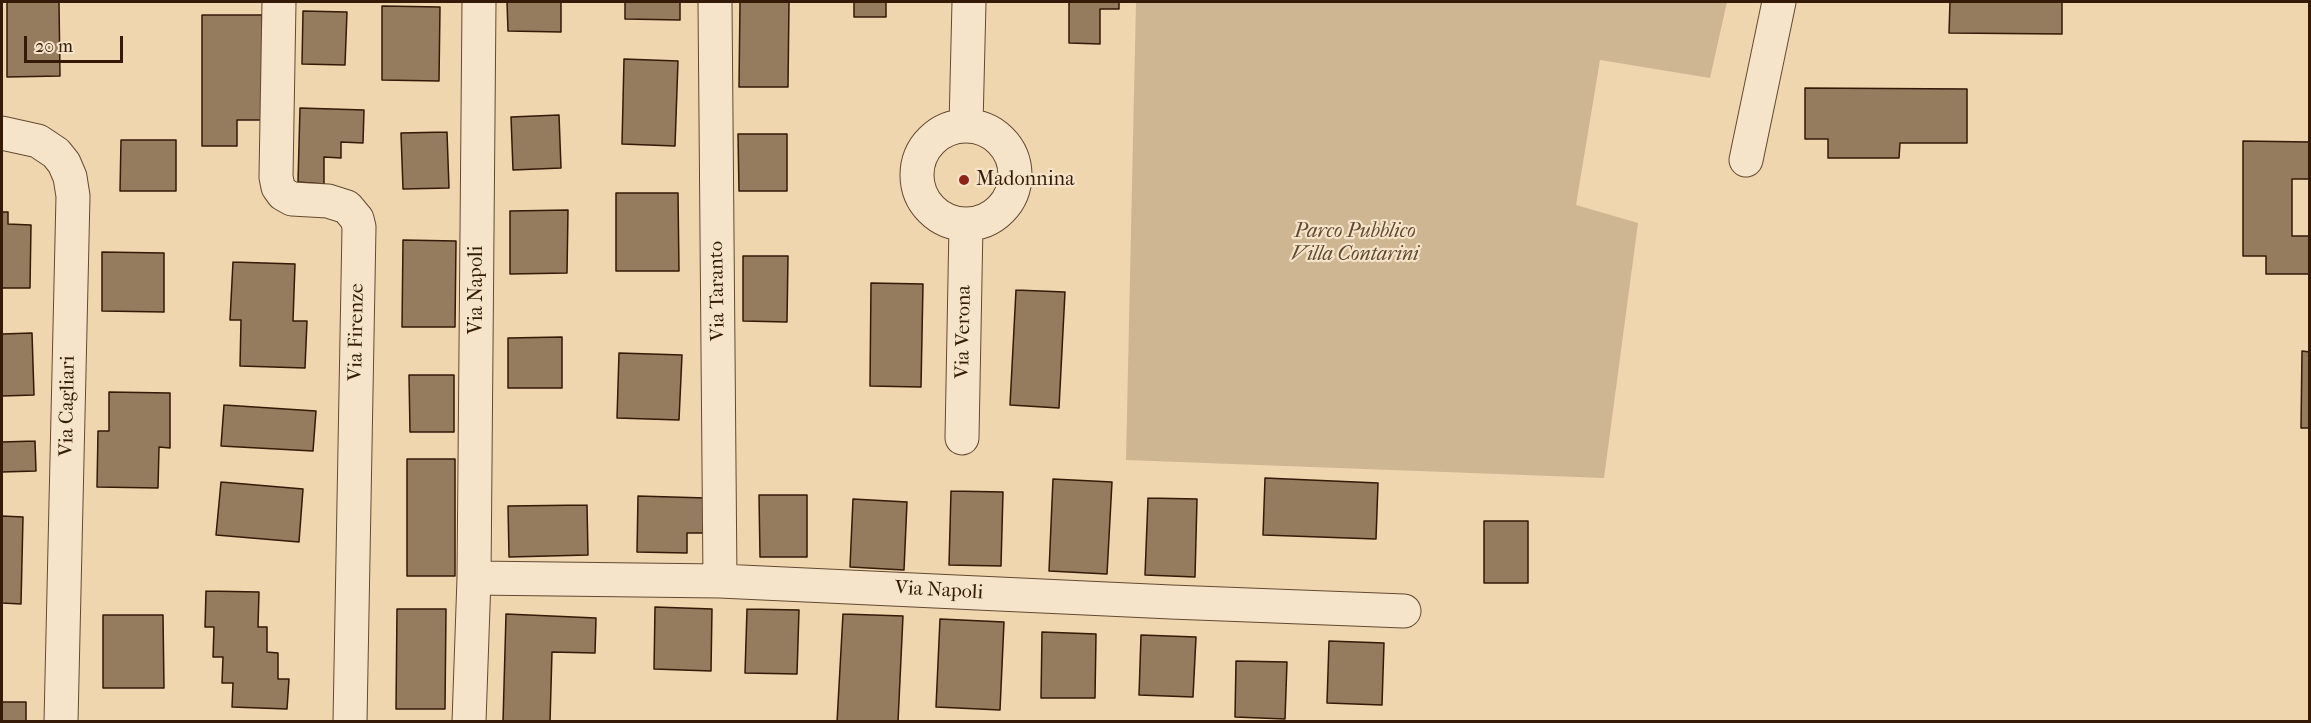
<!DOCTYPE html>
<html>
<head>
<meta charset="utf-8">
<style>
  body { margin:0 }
  #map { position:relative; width:2311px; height:723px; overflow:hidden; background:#efd6ae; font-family:"IM FELL French Canon",serif }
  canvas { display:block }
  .frame { position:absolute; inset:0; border:3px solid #341a07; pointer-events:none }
  .scale { position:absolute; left:24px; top:36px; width:99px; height:27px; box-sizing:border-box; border:3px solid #341a07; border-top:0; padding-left:8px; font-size:18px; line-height:21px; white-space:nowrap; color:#341a07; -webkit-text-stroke:4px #f5e4ca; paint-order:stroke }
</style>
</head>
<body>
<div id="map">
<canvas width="2311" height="723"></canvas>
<div class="frame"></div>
<div class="scale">20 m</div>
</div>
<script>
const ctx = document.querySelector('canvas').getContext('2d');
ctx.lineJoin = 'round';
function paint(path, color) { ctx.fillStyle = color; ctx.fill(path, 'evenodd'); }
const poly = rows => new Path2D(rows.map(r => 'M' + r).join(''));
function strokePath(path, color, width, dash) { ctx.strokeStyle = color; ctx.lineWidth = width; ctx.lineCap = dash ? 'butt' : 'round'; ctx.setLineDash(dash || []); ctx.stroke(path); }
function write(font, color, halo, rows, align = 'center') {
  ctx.font = font + ' "IM FELL French Canon",serif'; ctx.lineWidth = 4.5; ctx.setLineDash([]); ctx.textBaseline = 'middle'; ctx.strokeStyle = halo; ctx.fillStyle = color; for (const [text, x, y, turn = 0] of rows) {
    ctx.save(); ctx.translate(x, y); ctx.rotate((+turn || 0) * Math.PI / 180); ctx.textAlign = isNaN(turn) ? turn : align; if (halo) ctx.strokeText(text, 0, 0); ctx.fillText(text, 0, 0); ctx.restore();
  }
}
paint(poly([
  [1136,2,1727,2,1710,78,1600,60,1576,205,1638,223,1604,478,1126,460]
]), '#cfb692');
const building = poly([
  [7,2,59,2,60,76,7,77,7,2],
  [507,2,561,2,561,32,508,31,507,2],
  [625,2,680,2,680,20,625,19,625,2],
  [740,2,789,2,788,87,739,87,740,2],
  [854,2,886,2,886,17,854,17,854,2],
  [1069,2,1119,2,1119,9,1100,9,1100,44,1069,43,1069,2],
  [1950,2,2062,2,2062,34,1949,33,1950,2],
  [382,6,440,7,439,81,382,80,382,6],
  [303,11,347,12,345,65,302,64,303,11],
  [202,15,262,15,262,120,237,120,237,146,202,146,202,15],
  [624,59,678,61,675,146,622,144,624,59],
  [1805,88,1967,89,1967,143,1900,143,1899,158,1828,158,1828,139,1805,139,1805,88],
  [300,108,364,110,363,143,341,142,341,158,324,157,324,184,298,182,300,108],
  [559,115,561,168,513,170,511,117,559,115],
  [447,132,449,188,403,189,401,133,447,132],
  [738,134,787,134,787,191,739,191,738,134],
  [121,140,176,140,176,191,120,191,121,140],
  [2243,141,2310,142,2310,179,2292,179,2292,236,2310,236,2310,274,2266,274,2266,256,2243,256,2243,141],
  [616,193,678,193,679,271,616,271,616,193],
  [568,210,567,273,510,274,510,211,568,210],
  [2,212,8,212,8,224,31,225,30,288,2,288,2,212],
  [403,240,456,241,455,327,402,327,403,240],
  [102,252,164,253,164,312,102,311,102,252],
  [743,256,788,256,787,322,743,321,743,256],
  [233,262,295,264,293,321,307,321,305,368,240,366,241,320,230,320,233,262],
  [871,283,923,284,921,387,870,386,871,283],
  [1016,290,1065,292,1059,408,1010,405,1016,290],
  [32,333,34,395,2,396,2,334,32,333],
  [562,337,562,388,508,388,508,338,562,337],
  [2302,351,2310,352,2310,428,2301,428,2302,351],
  [619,353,682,355,679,420,617,418,619,353],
  [409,375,454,375,454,432,410,432,409,375],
  [109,392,170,393,170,448,159,447,158,488,97,487,98,431,109,431,109,392],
  [224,405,316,411,313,451,221,446,224,405],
  [35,441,36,471,2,472,2,442,35,441],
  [407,459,455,459,455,576,407,576,407,459],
  [1265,478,1378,483,1376,539,1263,535,1265,478],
  [1053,479,1112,482,1107,574,1049,571,1053,479],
  [221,482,303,489,299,542,216,535,221,482],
  [951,491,1003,492,1001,566,949,565,951,491],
  [759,495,807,495,807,557,760,557,759,495],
  [638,496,706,498,706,533,687,533,687,553,637,552,638,496],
  [1148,498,1197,499,1195,577,1145,575,1148,498],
  [853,499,907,502,904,570,850,567,853,499],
  [587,505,588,555,509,557,508,506,587,505],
  [2,516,23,517,21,604,2,603,2,516],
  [1484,521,1528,521,1528,583,1484,583,1484,521],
  [206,591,259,592,258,627,267,627,267,652,278,653,278,679,289,679,287,709,232,707,233,683,222,683,223,657,213,657,214,627,205,627,206,591],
  [655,607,712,609,711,671,654,669,655,607],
  [397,609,446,609,445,709,396,709,397,609],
  [747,609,799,610,797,674,745,673,747,609],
  [506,614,596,618,595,653,552,652,550,722,503,722,506,614],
  [843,614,903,616,898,722,837,722,843,614],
  [103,615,163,615,164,688,103,688,103,615],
  [940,619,1004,622,1000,710,936,707,940,619],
  [1042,632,1096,634,1095,698,1041,698,1042,632],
  [1141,635,1196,637,1193,697,1139,695,1141,635],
  [1329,641,1384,643,1382,705,1327,703,1329,641],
  [1236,661,1287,662,1285,719,1235,717,1236,661],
  [2,702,26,702,26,722,2,722,2,702]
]);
paint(building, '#957c5e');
strokePath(building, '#341a07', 1.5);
const minor = poly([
  [279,2,276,177,278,187,283,194,292,199,328,201,347,207,357,219,359,227,350,722],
  [715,2,720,581],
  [966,125,969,2],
  '917 175a49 49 0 1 1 98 0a49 49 0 1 1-98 0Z',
  [2,133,38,141,56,153,64,163,70,177,73,196,61,722],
  [1746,160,1779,2],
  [962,438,966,225],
  [474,578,720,581,1171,602,1404,611],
  [469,722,474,578,479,2]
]);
strokePath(minor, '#634931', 35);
strokePath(minor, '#f5e4ca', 33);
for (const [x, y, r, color] of [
  [964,180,6,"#8f2418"]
]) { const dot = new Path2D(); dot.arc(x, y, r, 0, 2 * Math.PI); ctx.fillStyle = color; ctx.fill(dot); strokePath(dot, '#f5e4ca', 2); }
write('20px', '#341a07', '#f5e4ca', [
  ["Madonnina",976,180]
], 'left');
write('italic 20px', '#624931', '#f5e4ca', [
  ["Parco Pubblico",1355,232],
  ["Villa Contarini",1355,255]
]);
write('20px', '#341a07', '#f5e4ca', [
  ["Via Napoli",477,290,-90],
  ["Via Taranto",718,291,-91],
  ["Via Firenze",357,332,-89],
  ["Via Verona",964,332,-89],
  ["Via Cagliari",68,406,-89],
  ["Via Napoli",939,591,3]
]);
</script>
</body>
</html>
